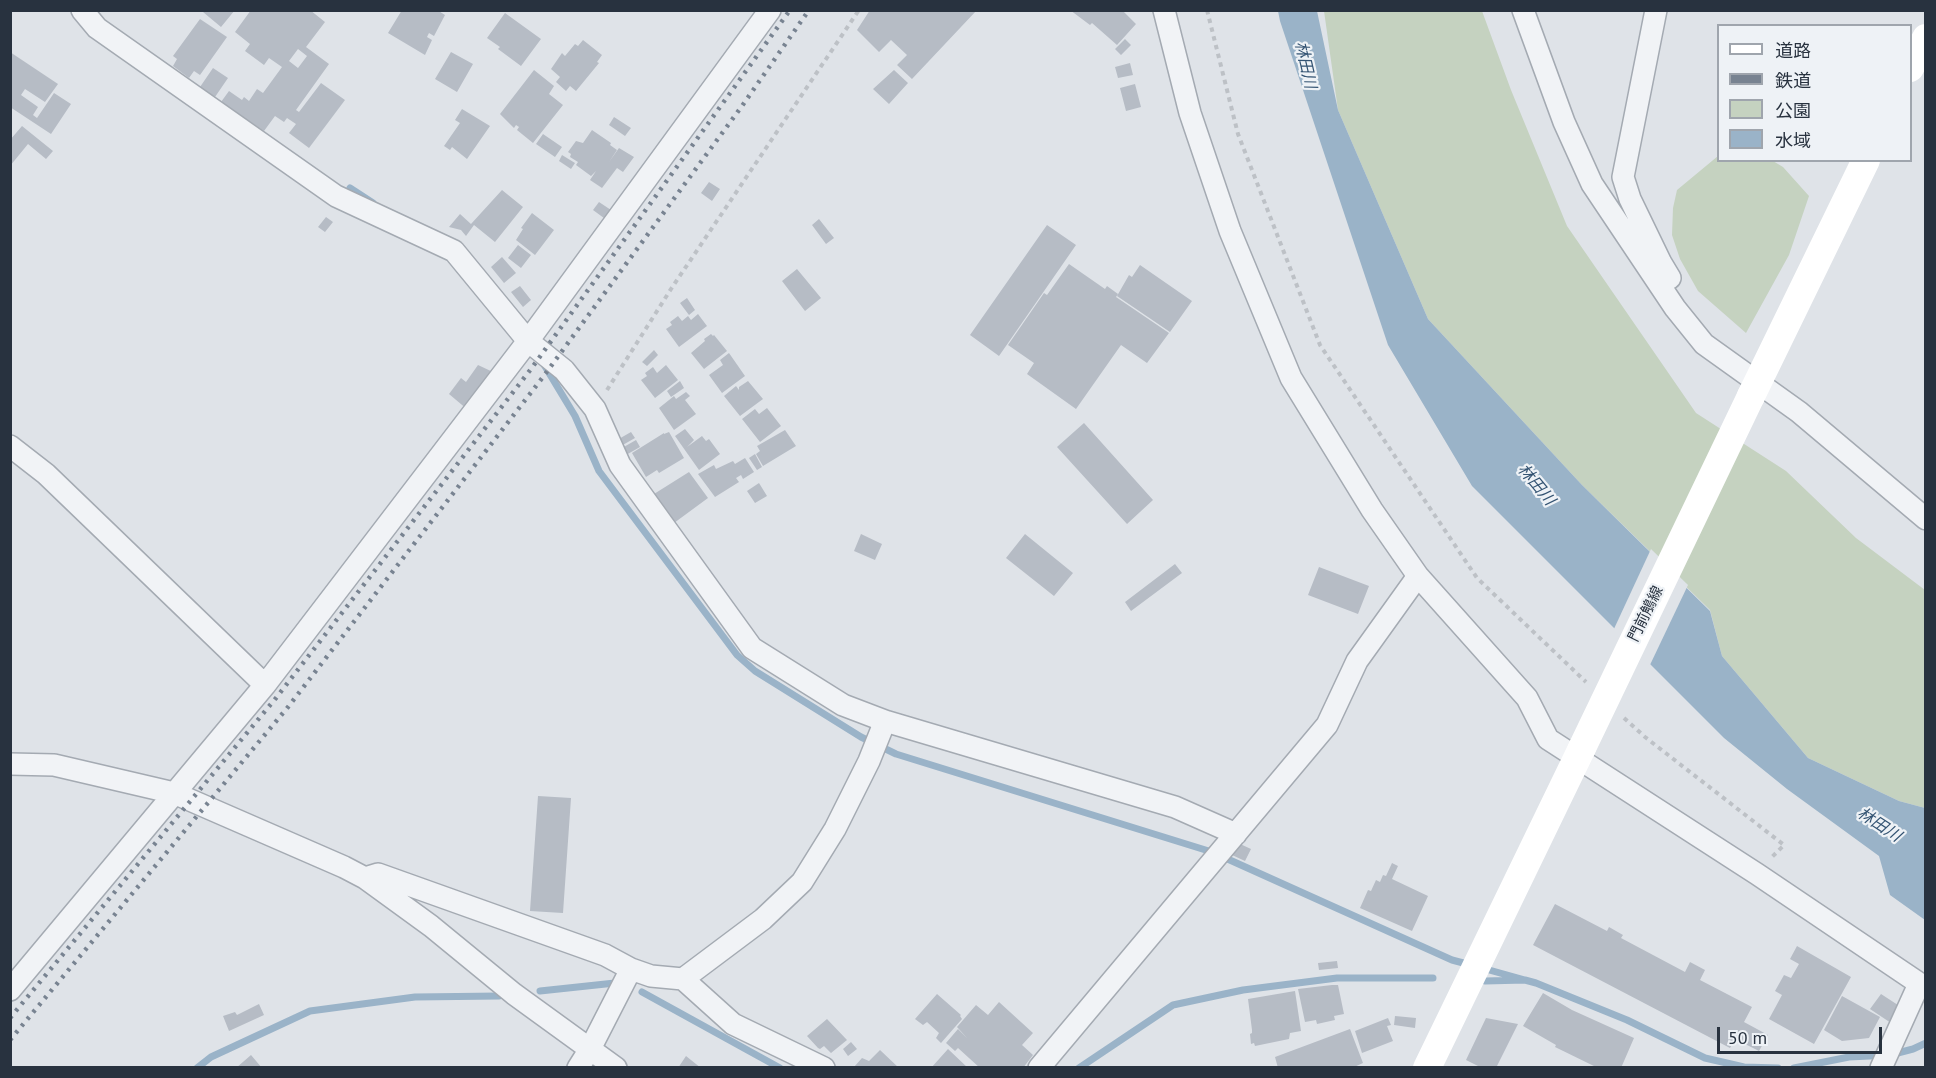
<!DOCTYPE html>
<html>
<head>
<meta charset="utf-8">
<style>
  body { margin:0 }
  #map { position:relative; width:1936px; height:1078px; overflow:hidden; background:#dfe3e8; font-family:"PT Sans","Noto Sans JP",sans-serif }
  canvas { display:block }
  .frame { position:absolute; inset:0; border:12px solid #28323f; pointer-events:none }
  .legend { position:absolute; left:1717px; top:24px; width:195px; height:138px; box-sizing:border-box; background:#eef2f6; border:2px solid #9fa5ad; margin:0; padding:8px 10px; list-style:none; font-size:18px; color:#28323f }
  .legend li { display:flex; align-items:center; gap:12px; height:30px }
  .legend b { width:30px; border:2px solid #9fa5ad }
  .scale { position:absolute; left:1717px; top:1027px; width:165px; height:27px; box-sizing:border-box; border:3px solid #28323f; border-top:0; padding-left:8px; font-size:18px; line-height:21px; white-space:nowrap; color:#28323f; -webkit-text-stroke:4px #eef2f6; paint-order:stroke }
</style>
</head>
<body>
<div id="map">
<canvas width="1936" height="1078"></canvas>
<div class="frame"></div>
<ul class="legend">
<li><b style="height:8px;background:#fff"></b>道路</li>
<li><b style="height:8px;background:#788391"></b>鉄道</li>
<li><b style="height:16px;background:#c5d2c0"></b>公園</li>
<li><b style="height:16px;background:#9ab3c8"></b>水域</li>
</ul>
<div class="scale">50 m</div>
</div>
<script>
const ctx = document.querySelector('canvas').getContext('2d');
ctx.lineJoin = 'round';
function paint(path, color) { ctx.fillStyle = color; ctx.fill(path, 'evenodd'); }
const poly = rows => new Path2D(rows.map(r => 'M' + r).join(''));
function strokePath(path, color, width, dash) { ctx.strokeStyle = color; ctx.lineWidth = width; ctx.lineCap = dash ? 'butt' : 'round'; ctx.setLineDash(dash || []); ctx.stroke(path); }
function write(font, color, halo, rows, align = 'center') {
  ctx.font = font + ' "PT Sans","Noto Sans JP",sans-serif'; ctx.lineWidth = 4.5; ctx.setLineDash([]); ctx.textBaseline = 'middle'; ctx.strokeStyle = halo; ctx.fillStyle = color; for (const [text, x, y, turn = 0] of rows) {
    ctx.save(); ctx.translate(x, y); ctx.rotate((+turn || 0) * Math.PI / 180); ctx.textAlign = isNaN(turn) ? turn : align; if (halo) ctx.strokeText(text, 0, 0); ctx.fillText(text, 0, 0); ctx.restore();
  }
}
paint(poly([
  [1324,11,1482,11,1511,90,1567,226,1696,413,1786,471,1856,538,1925,590,1925,808,1899,801,1808,758,1722,656,1710,610,1582,485,1428,319,1338,110],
  [1718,156,1718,160,1773,161,1783,167,1809,196,1789,255,1746,333,1698,291,1680,259,1672,235,1673,208,1677,190]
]), '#c5d2c0');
paint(poly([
  [1278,11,1317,11,1338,110,1428,319,1582,485,1710,611,1722,656,1808,758,1899,801,1925,808,1925,920,1890,895,1879,856,1787,789,1724,738,1472,486,1388,345,1280,21]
]), '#9ab3c8');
paint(poly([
  [1651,549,1688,585,1649,667,1613,631]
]), '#dfe3e8');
strokePath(poly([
  [350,188,373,203],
  [543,363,575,416,599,471,737,655,755,671,861,737,896,754,1212,852,1452,960,1471,965],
  [1482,968,1525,980],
  [1485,981,1525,980,1536,983,1627,1020,1705,1058,1744,1067,1778,1068],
  [540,991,615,983],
  [642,992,780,1068],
  [197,1068,211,1057,310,1011,415,997,499,996],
  [1079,1068,1173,1005,1243,990,1337,978,1433,978],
  [1794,1068,1849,1057,1890,1055,1913,1049,1926,1043]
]), '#9ab3c8', 7);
paint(poly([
  [205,10,235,10,221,27,203,12],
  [251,10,310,10,325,22,306,47,329,64,296,110,299,112,321,83,345,100,309,148,289,133,296,124,287,118,284,122,275,116,264,131,221,102,229,91,242,100,244,97,249,101,257,89,263,93,282,67,269,58,264,65,245,51,250,44,235,32],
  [298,49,307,56,298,68,289,61],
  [402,10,437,10,445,15,434,36,429,33,427,37,432,40,425,55,388,33],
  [870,10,977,10,912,79,897,65,907,55,891,40,879,52,857,30],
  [1070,10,1122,10,1136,24,1117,45,1092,23,1090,25],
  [505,13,541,39,521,66,498,49,500,47,487,38],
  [200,19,227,37,200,75,194,71,189,78,173,66,177,59,173,56],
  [1125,39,1131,45,1121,55,1115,49],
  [583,40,602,55,597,62,599,63,576,91,570,86,566,91,556,82,560,77,551,69,562,53,565,56,575,44,578,46],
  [10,52,58,84,45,102,25,89,21,95,38,107,33,115,37,118,54,93,71,104,51,134,10,107],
  [451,52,473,64,457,92,435,79],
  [1130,63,1133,75,1118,78,1115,67],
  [213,68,228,78,215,97,200,87],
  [534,70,554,86,549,94,563,105,533,143,517,130,519,127,516,125,514,128,500,114],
  [894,70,908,83,889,104,873,89],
  [1135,84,1141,107,1126,111,1120,88],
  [462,109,490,126,467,159,452,147,450,150,444,146,460,123,455,120],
  [614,117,631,128,625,136,609,125],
  [22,126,53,151,46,159,28,144,10,166,10,140],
  [592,130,611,143,610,145,617,150,609,162,619,148,634,157,623,172,617,168,602,188,590,180,596,171,591,176,576,165,578,162,570,157,571,154,568,152,576,141,583,143],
  [543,134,562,147,555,157,536,144],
  [562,155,575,163,571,169,559,161],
  [709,182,720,189,712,201,701,193],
  [502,190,523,207,495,242,474,225,466,236,461,230,449,227,460,214,471,224],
  [599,202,614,212,608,221,593,210],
  [532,213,554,230,535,255,516,240,523,229,521,228],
  [326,217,333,222,325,232,318,227],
  [819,219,834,238,826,244,812,225],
  [1047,225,1076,245,999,356,970,335],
  [518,245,531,255,521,268,508,258],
  [502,257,516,273,504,283,491,267],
  [1069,264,1105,289,1107,286,1118,294,1116,297,1169,333,1147,363,1121,345,1076,409,1027,374,1034,363,1008,345,1044,293,1047,295],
  [1140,265,1192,301,1170,332,1117,296,1129,275,1132,277],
  [797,269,821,298,805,311,782,281],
  [520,286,531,300,523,307,511,292],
  [687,298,695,310,689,315,680,303],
  [698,314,707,326,679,347,666,329,672,325,670,322,678,316,682,321,688,316,691,320],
  [711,334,713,336,714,335,727,351,704,369,691,353,705,341,704,339],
  [654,350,658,355,647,366,642,362],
  [729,353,745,376,722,393,709,375,723,365,720,360],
  [478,365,495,373,468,410,449,394,461,378,466,382],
  [666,365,678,380,655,398,641,380,647,376,645,373,653,367,657,373],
  [680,381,684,388,671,397,667,391],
  [748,381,763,399,740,416,724,396,736,386,739,390,739,387],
  [686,392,690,396,685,400,696,414,674,430,659,408,674,396,676,399],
  [767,408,781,426,760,442,742,419,755,409,759,414],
  [1084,423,1153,500,1127,524,1057,447],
  [685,429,694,440,687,447,702,436,706,441,709,439,720,454,699,470,675,436],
  [785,430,796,446,763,466,756,454,760,451,757,446],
  [631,432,635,438,621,446,617,440],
  [669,432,684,458,659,473,657,470,646,477,632,453,664,433,664,434],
  [636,440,640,447,626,455,622,448],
  [755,454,762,467,757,470,749,458],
  [745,458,754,472,743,479,741,475,736,478,739,482,715,497,698,474,714,465,716,469,733,461,735,464],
  [689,472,708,498,674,523,654,494],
  [759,483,767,496,755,503,747,491],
  [861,534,882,544,875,560,854,551],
  [1025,534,1073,573,1054,596,1006,558],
  [1175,564,1182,573,1131,611,1125,602],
  [1319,567,1369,586,1358,614,1308,595],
  [538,796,571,798,563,913,530,911],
  [1238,843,1251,849,1245,861,1232,855],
  [1392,863,1398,866,1392,879,1428,896,1412,931,1360,908,1368,890,1371,891,1376,880,1380,882,1383,875,1386,876],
  [1555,904,1607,931,1609,927,1623,935,1621,938,1685,972,1690,962,1705,970,1700,980,1752,1007,1744,1022,1768,1035,1759,1051,1735,1039,1730,1048,1533,945],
  [1797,946,1851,977,1814,1044,1769,1019,1782,995,1775,991,1784,975,1791,978,1799,964,1790,959],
  [1337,961,1338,968,1319,970,1318,963],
  [1332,985,1338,985,1344,1014,1334,1016,1335,1020,1317,1024,1316,1020,1305,1022,1298,989],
  [1295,991,1301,1031,1290,1033,1289,1039,1255,1046,1254,1043,1251,1044,1250,1034,1252,1033,1252,1030,1248,999],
  [1543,993,1572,1010,1634,1038,1621,1068,1598,1068,1555,1047,1556,1045,1523,1026],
  [937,994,961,1015,960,1016,962,1019,941,1043,936,1038,939,1033,927,1022,923,1025,915,1019],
  [1881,994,1901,1007,1891,1023,1870,1009],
  [1842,996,1880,1017,1869,1038,1842,1041,1824,1030],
  [999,1002,1033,1033,1022,1045,1033,1055,1023,1068,980,1068,958,1048,955,1051,946,1043,958,1029,967,1038,957,1027,976,1005,988,1015],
  [259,1004,264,1015,229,1031,223,1016,235,1012,237,1015],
  [1395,1016,1416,1018,1415,1028,1394,1025],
  [1388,1018,1391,1025,1387,1026,1393,1041,1362,1053,1355,1031],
  [1486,1018,1518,1024,1496,1068,1482,1068,1466,1060],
  [827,1019,847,1040,831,1053,824,1046,820,1049,818,1048,807,1036],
  [1350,1029,1363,1063,1352,1068,1278,1068,1275,1057],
  [851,1042,857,1049,848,1056,843,1049],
  [948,1049,968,1068,931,1068],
  [880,1050,899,1068,854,1067,862,1058,869,1061],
  [251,1055,262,1068,236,1068],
  [686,1056,701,1068,678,1068]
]), '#b6bcc5');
const minor = poly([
  [82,10,97,28,336,196,454,251,528,341,564,370,595,409,620,465,752,648,843,705,885,721,1175,807,1236,834],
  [1164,10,1190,113,1230,231,1291,378,1372,510,1418,576,1527,698,1548,739,1757,874,1926,988],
  [1523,10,1564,122,1592,184,1675,308,1704,344,1799,412,1926,519],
  [1656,10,1623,177,1630,199,1661,263,1670,278],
  [10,446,46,474,265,685],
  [10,764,54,765,174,793,344,867,365,878,431,926,514,994,616,1068],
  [365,878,378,874,605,955,631,969],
  [683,979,763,919,802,882,835,829,869,761,885,721],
  [10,990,265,685,528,341,770,10],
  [578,1068,590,1049,631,969,651,976,683,979,733,1024,824,1068],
  [1039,1068,1327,725,1357,661,1418,576],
  [1881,1068,1919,984]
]);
strokePath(minor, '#a4aab2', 24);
strokePath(poly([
  [1207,10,1238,134,1320,345,1477,578,1586,682],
  [607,390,671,289,859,10],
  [1624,718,1645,737,1784,845,1770,859]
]), '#bdc1c6', 4, [4.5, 4.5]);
strokePath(minor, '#f1f3f6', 21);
strokePath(poly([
  [1910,68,1926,38],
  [1751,396,1866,160],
  [1427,1068,1582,748]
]), '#fff', 28);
strokePath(poly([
  [10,1018,276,698,531,369,790,10],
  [10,1040,288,707,543,377,742,106,809,10]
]), '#788391', 4.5, [3, 6]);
strokePath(poly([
  [1582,748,1751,396]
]), '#fff', 28);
write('15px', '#28323f', '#eef2f6', [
  ["門前鵤線",1646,614,-64]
]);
write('italic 16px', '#335372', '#eef2f6', [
  ["林田川",1305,65,77],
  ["林田川",1536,485,50],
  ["林田川",1879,825,33]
]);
</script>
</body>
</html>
